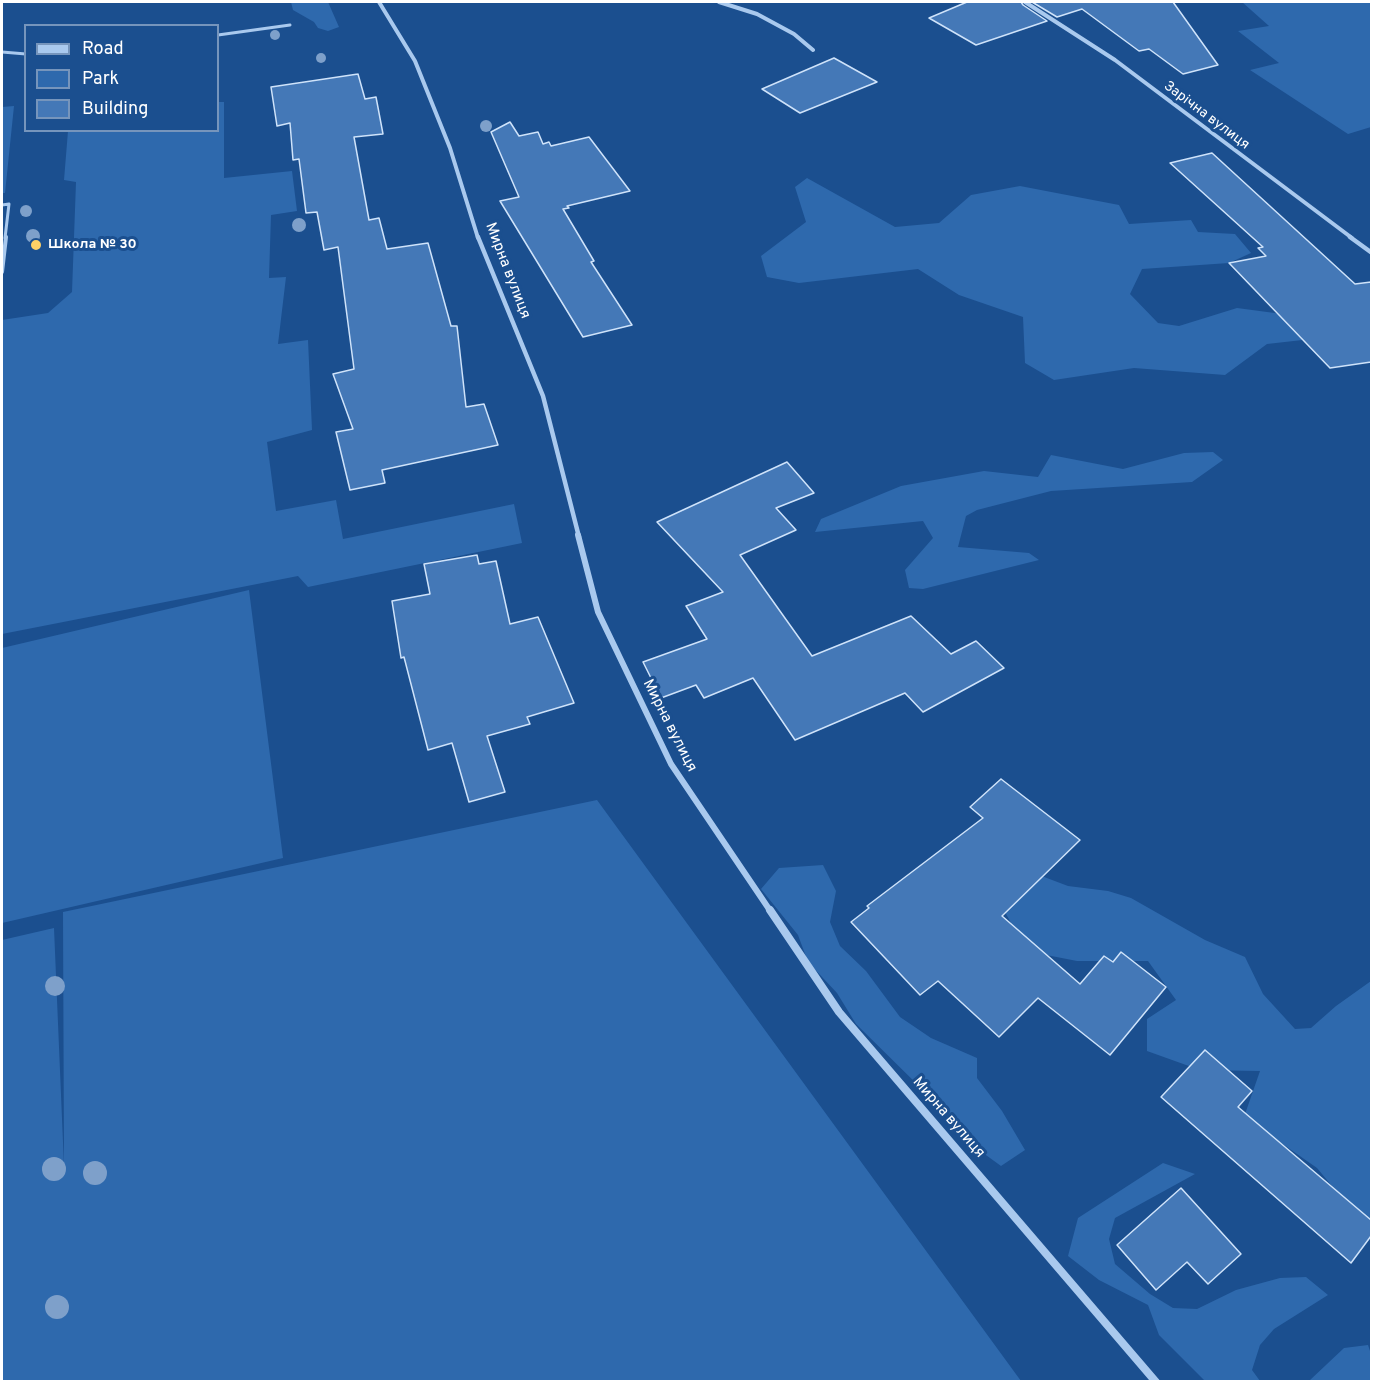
<!DOCTYPE html>
<html>
<head>
<meta charset="utf-8">
<style>
  body { margin:0 }
  #map { position:relative; width:1373px; height:1383px; overflow:hidden; background:#1b4f8f; font-family:Overpass,sans-serif }
  canvas { display:block }
  .frame { position:absolute; inset:0; border:3px solid #fff; pointer-events:none }
  .legend { position:absolute; left:24px; top:24px; width:195px; height:108px; box-sizing:border-box; background:#1b4f8f; border:2px solid #7695bc; margin:0; padding:8px 10px; list-style:none; font-size:18px; color:#fff }
  .legend li { display:flex; align-items:center; gap:12px; height:30px }
  .legend b { width:30px; border:2px solid #7695bc }
</style>
</head>
<body>
<div id="map">
<canvas width="1373" height="1383"></canvas>
<div class="frame"></div>
<ul class="legend">
<li><b style="height:8px;background:#a9c9ee"></b>Road</li>
<li><b style="height:16px;background:#2e69ad"></b>Park</li>
<li><b style="height:16px;background:#4478b7"></b>Building</li>
</ul>
</div>
<script>
const ctx = document.querySelector('canvas').getContext('2d');
ctx.lineJoin = 'round';
function paint(path, color) { ctx.fillStyle = color; ctx.fill(path, 'evenodd'); }
const poly = rows => new Path2D(rows.map(r => 'M' + r).join(''));
function strokePath(path, color, width, dash) { ctx.strokeStyle = color; ctx.lineWidth = width; ctx.lineCap = dash ? 'butt' : 'round'; ctx.setLineDash(dash || []); ctx.stroke(path); }
function write(font, color, halo, rows, align = 'center') {
  ctx.font = font + ' Overpass,sans-serif'; ctx.lineWidth = 6; ctx.setLineDash([]); ctx.textBaseline = 'middle'; ctx.strokeStyle = halo; ctx.fillStyle = color; for (const [text, x, y, turn = 0] of rows) {
    ctx.save(); ctx.translate(x, y); ctx.rotate((+turn || 0) * Math.PI / 180); ctx.textAlign = isNaN(turn) ? turn : align; if (halo) ctx.strokeText(text, 0, 0); ctx.fillText(text, 0, 0); ctx.restore();
  }
}
paint(poly([
  [291,2,328,2,339,27,328,31,318,28,314,22,293,10],
  [1242,2,1371,2,1371,127,1348,134,1250,70,1279,63,1238,31,1269,26],
  [218,102,224,102,224,178,292,171,297,211,271,215,269,278,286,277,278,344,308,340,312,430,267,442,276,511,336,500,343,539,514,504,522,543,308,587,298,576,2,634,2,320,48,313,72,292,76,182,64,180,68,131,218,130],
  [14,106,5,193,2,193,2,107],
  [807,178,895,227,939,223,971,195,1020,186,1119,205,1129,224,1191,220,1198,232,1235,234,1251,253,1229,263,1142,269,1130,294,1158,323,1179,326,1237,308,1342,322,1371,318,1371,335,1347,335,1267,344,1225,375,1134,368,1054,380,1025,363,1023,317,959,295,918,269,799,283,767,277,761,256,806,222,795,187],
  [1213,452,1223,460,1192,482,1051,491,977,510,966,516,958,547,1029,553,1039,560,923,589,909,588,905,570,933,538,923,521,815,532,821,519,901,486,984,471,1038,477,1051,455,1123,469,1184,453],
  [249,590,283,858,2,923,2,648],
  [597,800,1021,1381,2,1381,2,940,54,928,64,1166,63,912],
  [823,865,836,891,830,922,840,946,866,971,900,1017,931,1038,977,1058,977,1078,1002,1111,1025,1150,1001,1166,968,1142,928,1095,856,1024,837,993,808,962,798,935,761,889,779,868],
  [1031,872,1068,886,1108,891,1131,898,1205,940,1245,957,1263,994,1295,1029,1311,1028,1336,1006,1371,981,1371,1233,1317,1168,1244,1117,1260,1071,1200,1070,1147,1051,1147,1019,1176,1000,1148,961,1077,961,1026,951,1004,910],
  [1163,1163,1195,1174,1115,1218,1109,1239,1115,1264,1150,1294,1173,1308,1197,1309,1236,1290,1280,1278,1306,1277,1328,1295,1274,1329,1260,1345,1252,1370,1260,1381,1205,1381,1159,1335,1148,1305,1099,1280,1068,1256,1078,1218],
  [1368,1345,1371,1354,1371,1381,1309,1381,1344,1348]
]), '#2e69ad');
const building = poly([
  [967,2,1021,2,1023,5,1047,21,976,45,929,18,967,2],
  [1032,2,1173,2,1218,65,1183,74,1149,49,1139,51,1082,9,1057,17,1032,2],
  [834,58,877,82,800,113,762,89,834,58],
  [358,74,365,99,376,97,383,134,354,137,369,220,379,218,387,249,428,243,451,326,457,326,466,407,484,404,498,445,382,470,385,483,350,490,336,432,353,429,333,374,354,369,338,247,324,250,317,212,306,213,299,159,293,160,290,123,277,126,271,87,358,74],
  [510,122,519,136,538,132,543,144,549,142,551,146,589,137,630,191,567,206,569,208,563,209,594,261,591,262,632,325,583,337,500,201,519,197,491,132,510,122],
  [1212,153,1355,284,1371,282,1371,362,1330,368,1229,263,1266,256,1258,248,1263,247,1170,163,1212,153],
  [787,462,814,493,776,508,796,530,740,555,812,656,911,616,951,654,976,641,1004,668,923,712,905,693,795,740,753,678,704,698,696,685,661,698,643,662,707,639,686,606,723,592,657,522,787,462],
  [477,555,479,564,496,561,510,624,538,617,574,703,527,717,530,724,487,736,505,792,469,802,452,743,428,750,404,657,401,658,392,601,430,594,424,564,477,555],
  [1001,779,1080,840,1002,916,1080,984,1104,956,1113,962,1121,952,1166,987,1110,1055,1038,998,999,1037,938,981,920,995,851,922,869,908,867,906,983,818,970,807,1001,779],
  [1205,1050,1252,1091,1238,1107,1371,1220,1371,1236,1351,1263,1161,1097,1205,1050],
  [1181,1188,1241,1254,1208,1284,1187,1262,1156,1290,1117,1245,1181,1188]
]);
paint(building, '#4478b7');
strokePath(building, '#cfe3fa', 1.5);
strokePath(poly([
  [218,35,290,25],
  [2,52,26,54],
  [2,205,9,204,5,238]
]), '#a9c9ee', 3);
strokePath(poly([
  [2,272,6,237]
]), '#a9c9ee', 4);
strokePath(poly([
  [379,2,415,61,450,148,478,238],
  [719,2,757,14,794,34,813,50],
  [1025,2,1115,60,1352,238]
]), '#a9c9ee', 4);
strokePath(poly([
  [478,237,543,396,579,537],
  [1350,237,1372,253]
]), '#a9c9ee', 4.5);
strokePath(poly([
  [578,535,598,612,671,764,771,912]
]), '#a9c9ee', 6);
strokePath(poly([
  [770,910,839,1012,1156,1382]
]), '#a9c9ee', 8);
ctx.fillStyle = '#7ea0ca';
for (const [x, y, r] of [
  [275,35,5],
  [321,58,5],
  [486,126,6],
  [26,211,6],
  [299,225,7],
  [33,236,7],
  [55,986,10],
  [54,1169,12],
  [95,1173,12],
  [57,1307,12]
]) { ctx.beginPath(); ctx.arc(x, y, r, 0, 2 * Math.PI); ctx.fill(); }
for (const [x, y, r, color] of [
  [36,245,6,"#ffd166"]
]) { const dot = new Path2D(); dot.arc(x, y, r, 0, 2 * Math.PI); ctx.fillStyle = color; ctx.fill(dot); strokePath(dot, '#1b4f8f', 2); }
write('14px', '#fff', '#1b4f8f', [
  ["Зарічна вулиця",1206,116,37]
]);
write('bold 14px', '#fff', '#1b4f8f', [
  ["Школа № 30",48,245]
], 'left');
write('15px', '#fff', '#1b4f8f', [
  ["Мирна вулиця",507,271,69],
  ["Мирна вулиця",669,726,63],
  ["Мирна вулиця",948,1118,49]
]);
</script>
</body>
</html>
